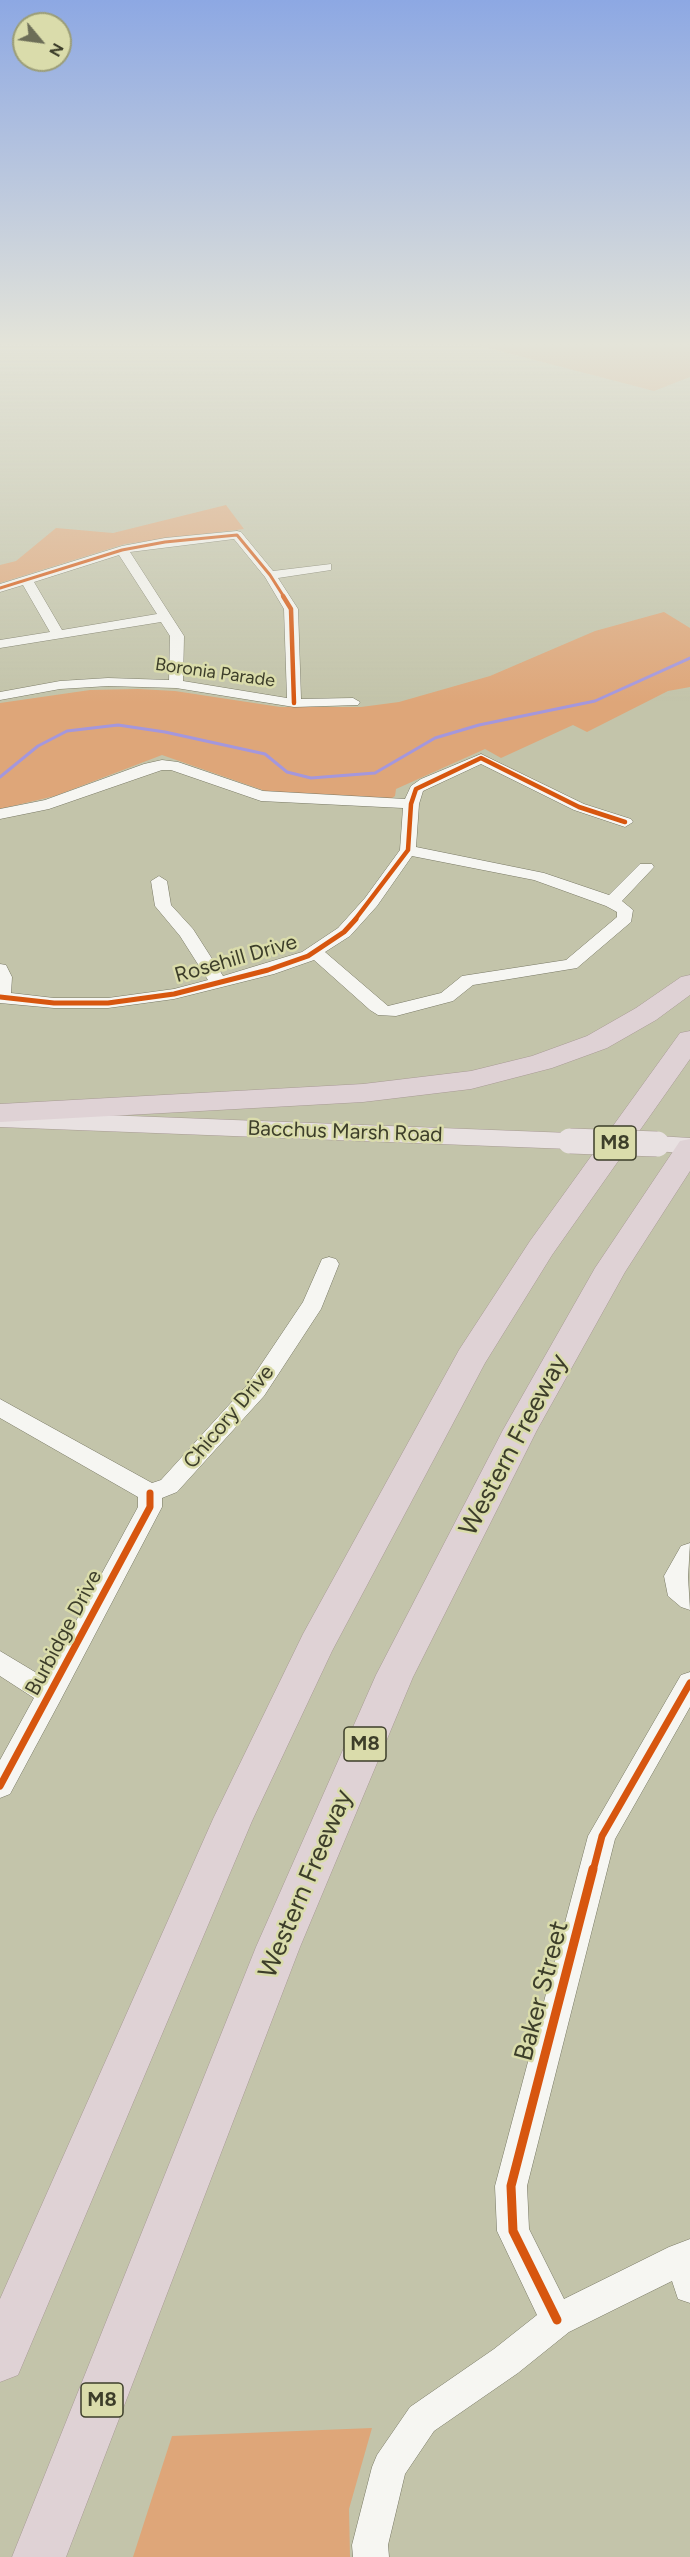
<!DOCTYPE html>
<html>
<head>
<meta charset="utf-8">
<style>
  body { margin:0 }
  #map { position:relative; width:690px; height:2557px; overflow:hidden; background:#c3c4aa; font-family:Figtree,sans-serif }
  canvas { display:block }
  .north { position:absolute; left:12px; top:12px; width:60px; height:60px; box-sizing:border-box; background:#dadcab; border:2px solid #9b9d77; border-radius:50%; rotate:119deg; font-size:16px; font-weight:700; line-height:24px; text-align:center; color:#3d3e2a }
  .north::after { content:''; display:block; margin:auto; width:21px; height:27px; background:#6c6d57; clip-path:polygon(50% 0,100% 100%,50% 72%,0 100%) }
</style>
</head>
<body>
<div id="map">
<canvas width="690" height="2557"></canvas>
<div class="north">N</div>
</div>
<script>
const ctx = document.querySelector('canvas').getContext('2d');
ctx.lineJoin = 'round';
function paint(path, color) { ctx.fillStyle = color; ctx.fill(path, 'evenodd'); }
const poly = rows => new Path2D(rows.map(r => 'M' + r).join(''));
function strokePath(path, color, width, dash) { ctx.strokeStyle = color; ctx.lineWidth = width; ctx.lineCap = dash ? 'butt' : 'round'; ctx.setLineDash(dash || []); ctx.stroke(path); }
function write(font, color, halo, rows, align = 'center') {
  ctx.font = font + ' Figtree,sans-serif'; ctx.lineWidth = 5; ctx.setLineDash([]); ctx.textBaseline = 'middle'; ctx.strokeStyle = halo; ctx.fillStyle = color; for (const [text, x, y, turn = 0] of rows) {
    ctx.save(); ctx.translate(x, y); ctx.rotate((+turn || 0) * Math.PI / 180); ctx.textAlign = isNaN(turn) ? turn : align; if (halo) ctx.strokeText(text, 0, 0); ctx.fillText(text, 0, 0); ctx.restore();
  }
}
paint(poly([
  [477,345,690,345,690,377,654,391],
  [226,505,244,529,125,544,0,583,0,565,16,561,56,528,113,533],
  [664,612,690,628,690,687,668,691,587,732,573,725,501,758,485,749,396,789,395,796,389,800,268,792,162,755,55,796,0,809,0,703,90,690,138,689,175,691,280,707,361,707,399,702,490,676,595,631],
  [372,2428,349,2509,350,2557,133,2557,172,2436]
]), '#dea679');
strokePath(poly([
  [0,777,38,746,67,731,118,725,165,732,265,754,287,772,311,778,375,773,435,738,479,725,595,701,690,658]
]), '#a497dc', 3);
const minor = poly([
  [237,531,241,532,273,571,331,564,331,570,278,578,298,609,301,699,353,698,360,702,358,705,294,707,176,688,108,686,60,689,0,700,0,692,60,681,108,678,169,680,170,636,161,622,0,648,0,640,50,632,23,585,0,592,0,584,122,546,165,538,237,531],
  [234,539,265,577,284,609,287,698,183,681,184,636,130,552,234,539],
  [119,555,157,614,62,630,34,582,119,555],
  [481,754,584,804,631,819,633,822,625,827,574,810,481,764,423,791,419,804,416,847,544,873,609,895,640,864,652,864,654,867,622,901,633,910,631,922,577,968,473,985,453,1001,396,1016,378,1015,370,1010,314,960,274,974,174,999,108,1008,54,1008,0,1003,0,964,6,965,12,977,11,993,54,998,108,998,174,989,208,980,180,936,155,906,151,881,159,876,167,881,171,905,193,929,223,976,302,952,338,928,365,898,400,850,403,808,261,801,171,770,162,770,49,809,0,819,0,809,45,800,144,764,162,760,178,762,263,791,405,799,411,786,421,779,481,754],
  [412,856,534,880,606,906,617,912,617,917,566,960,462,976,441,993,388,1006,325,952,350,936,377,906,412,856],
  [329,1257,336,1259,339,1264,321,1309,264,1396,177,1492,162,1498,162,1507,59,1703,10,1794,0,1798,0,1760,34,1698,0,1676,0,1651,45,1678,138,1507,138,1497,0,1418,0,1399,152,1483,161,1480,248,1384,303,1302,322,1259,329,1257],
  [690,1543,688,1577,690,1610,681,1607,668,1596,664,1576,681,1546,690,1543],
  [690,1672,690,1707,615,1839,527,2186,529,2229,564,2299,669,2247,690,2239,690,2303,678,2299,672,2281,569,2332,518,2373,434,2431,405,2474,388,2545,389,2557,353,2557,352,2545,372,2467,377,2455,410,2407,494,2349,537,2315,497,2231,495,2186,588,1836,681,1675,690,1672]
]);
const major = poly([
  [0,1111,570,1133,579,1135,582,1141,579,1147,570,1149,0,1127,0,1111],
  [657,1136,690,1138,690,1154,648,1150,645,1144,648,1138,657,1136]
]);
const highway = poly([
  [690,975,690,995,656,1020,607,1048,552,1068,471,1089,363,1102,0,1122,0,1104,363,1084,471,1071,532,1056,587,1036,636,1008,681,977,690,975],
  [690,1031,690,1059,552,1255,485,1363,332,1651,252,1821,18,2375,0,2382,0,2299,213,1819,303,1634,459,1350,530,1241,680,1033,690,1031],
  [690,1139,690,1171,625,1272,537,1430,413,1677,300,1947,66,2557,12,2557,256,1947,376,1675,503,1430,595,1268,680,1141,690,1139]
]);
strokePath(minor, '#787864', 1);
strokePath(major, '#a79a94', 1);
strokePath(highway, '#a79a94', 1);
paint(minor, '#f6f6f2');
paint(major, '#e8e1e1');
paint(highway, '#dfd2d5');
const majorBridge = poly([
  [570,1141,657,1144]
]);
strokePath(majorBridge, '#a79a94', 26, []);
strokePath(majorBridge, '#e8e1e1', 25);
strokePath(poly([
  [0,588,122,550,165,542,237,535,270,575,284,597]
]), '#d7560f', 3);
strokePath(poly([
  [283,596,291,609,294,703],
  [354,921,408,850,411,804,416,789,481,758,579,807,625,822]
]), '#d7560f', 4.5);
strokePath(poly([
  [0,997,54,1003,108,1003,174,994,268,970,308,956,344,932,356,919]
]), '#d7560f', 5);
strokePath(poly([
  [0,1786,150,1507,150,1493],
  [593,1871,602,1836,690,1683]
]), '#d7560f', 7);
strokePath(poly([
  [557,2320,513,2231,511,2186,593,1869]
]), '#d7560f', 9);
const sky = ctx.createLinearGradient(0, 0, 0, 703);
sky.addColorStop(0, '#8da8e3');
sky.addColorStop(0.49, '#e4e4d9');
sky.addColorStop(1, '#e4e4d900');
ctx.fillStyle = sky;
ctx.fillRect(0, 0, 690, 703);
write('18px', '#3d3e2a', '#dadcab', [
  ["Boronia Parade",215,673,8]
]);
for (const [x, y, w] of [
  [615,1143,42],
  [365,1744,42],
  [102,2400,42]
]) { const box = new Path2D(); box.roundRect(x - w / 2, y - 17, w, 34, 4.5); ctx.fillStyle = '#dadcab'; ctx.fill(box); strokePath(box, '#3d3e2a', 1.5); }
write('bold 20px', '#3d3e2a', null, [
  ["M8",615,1143],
  ["M8",365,1744],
  ["M8",102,2400]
]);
write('21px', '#3d3e2a', '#dadcab', [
  ["Rosehill Drive",236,959,-16],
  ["Bacchus Marsh Road",345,1132,2],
  ["Chicory Drive",229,1417,-50],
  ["Burbidge Drive",64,1633,-62]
]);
write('26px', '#3d3e2a', '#dadcab', [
  ["Western Freeway",514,1445,-62],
  ["Western Freeway",306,1884,-67],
  ["Baker Street",542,1991,-75]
]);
</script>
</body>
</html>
